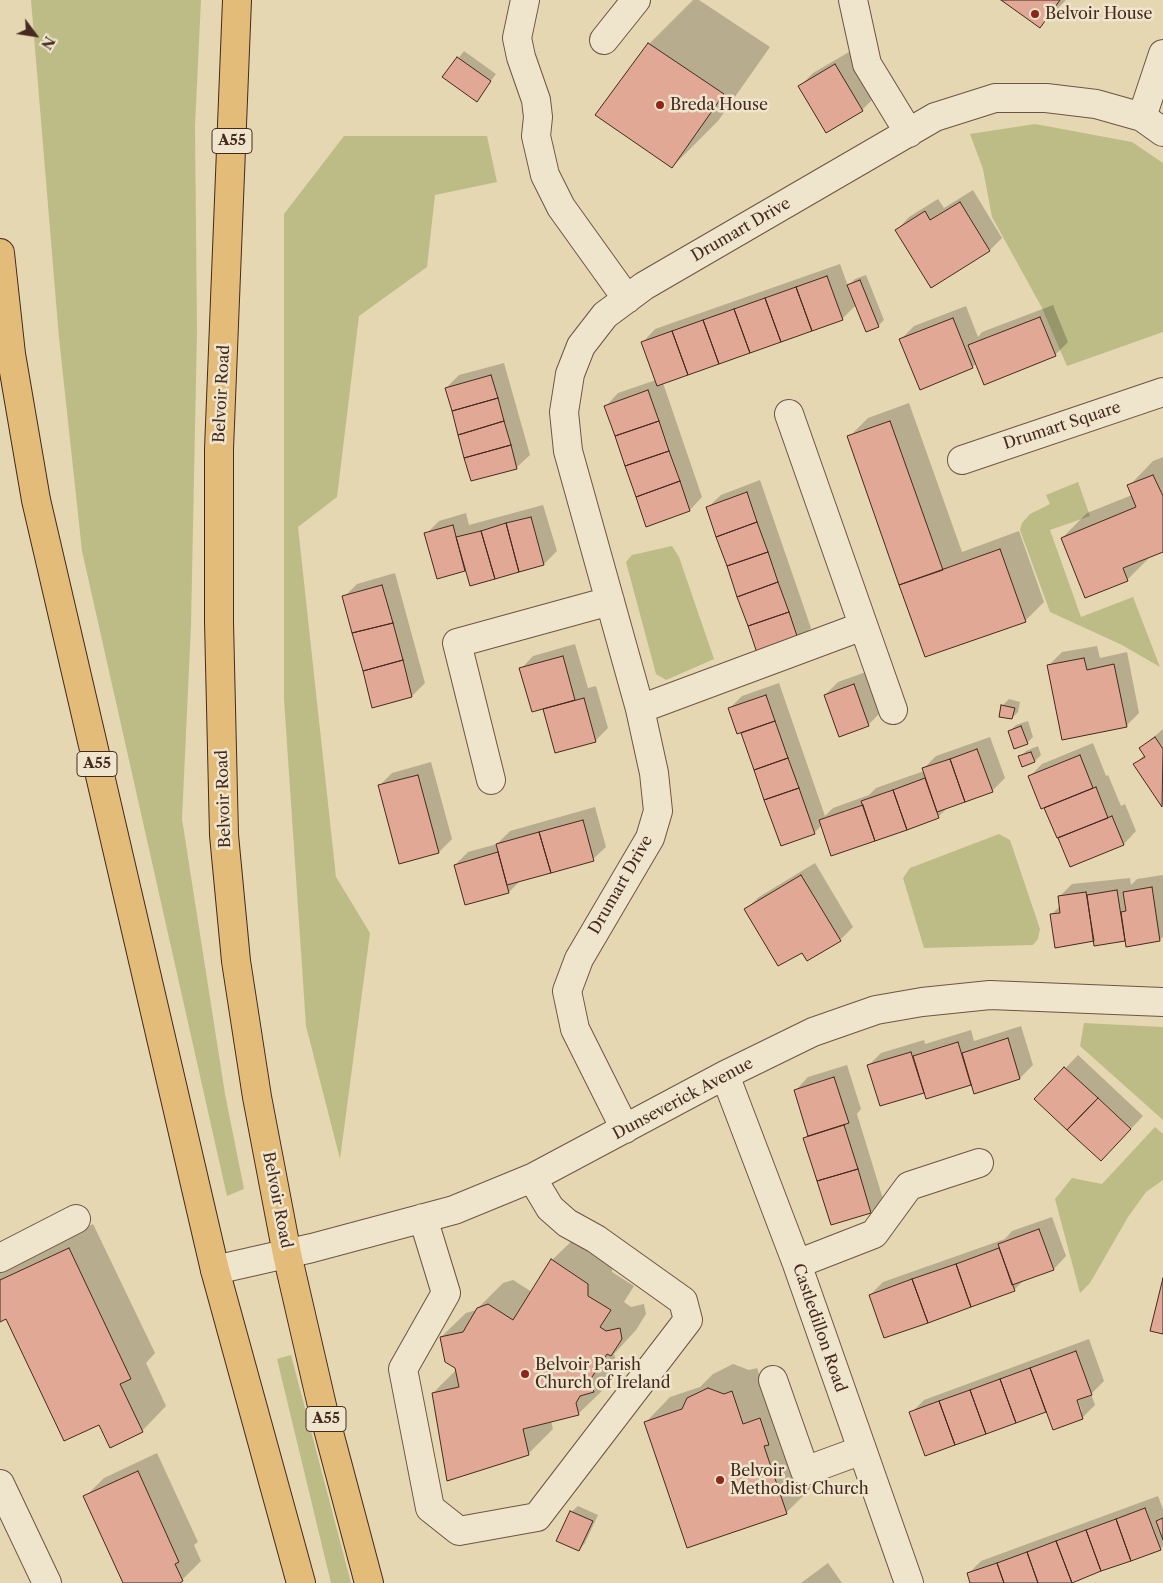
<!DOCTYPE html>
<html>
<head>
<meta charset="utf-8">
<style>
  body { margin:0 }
  #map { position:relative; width:1163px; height:1583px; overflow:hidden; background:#e5d7b1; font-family:"Libre Caslon Text",serif }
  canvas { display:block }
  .north { position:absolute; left:10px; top:10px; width:50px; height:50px; -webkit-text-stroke:4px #eee5cc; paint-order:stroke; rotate:121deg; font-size:14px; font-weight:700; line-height:20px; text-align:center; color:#46291f }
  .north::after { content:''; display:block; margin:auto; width:18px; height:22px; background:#46291f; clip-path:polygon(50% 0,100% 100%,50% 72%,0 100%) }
</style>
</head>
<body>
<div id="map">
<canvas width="1163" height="1583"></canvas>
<div class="north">N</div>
</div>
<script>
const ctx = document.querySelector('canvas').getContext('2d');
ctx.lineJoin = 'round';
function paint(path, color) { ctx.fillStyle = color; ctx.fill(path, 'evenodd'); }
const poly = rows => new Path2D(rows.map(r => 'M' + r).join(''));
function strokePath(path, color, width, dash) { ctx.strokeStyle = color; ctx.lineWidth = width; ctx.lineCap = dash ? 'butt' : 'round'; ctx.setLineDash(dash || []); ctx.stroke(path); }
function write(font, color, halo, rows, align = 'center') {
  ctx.font = font + ' "Libre Caslon Text",serif'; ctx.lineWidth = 5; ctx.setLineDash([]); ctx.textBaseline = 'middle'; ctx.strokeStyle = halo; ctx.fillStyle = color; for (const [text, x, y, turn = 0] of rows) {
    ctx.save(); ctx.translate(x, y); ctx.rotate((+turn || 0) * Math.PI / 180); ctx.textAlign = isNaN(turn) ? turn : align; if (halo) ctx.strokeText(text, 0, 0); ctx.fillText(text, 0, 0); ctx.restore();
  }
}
paint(poly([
  [31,0,201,0,195,126,197,331,191,626,182,819,225,1094,244,1189,227,1196,82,551,59,338],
  [1035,124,1132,142,1163,163,1163,332,1067,366,1041,306,992,217,983,169,970,134],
  [344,136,487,136,497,182,435,195,427,267,359,316,337,497,298,527,336,877,370,933,340,1159,306,1026,284,699,284,214],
  [1078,482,1090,516,1050,530,1081,617,1133,597,1160,667,1122,645,1050,612,1020,530,1022,523,1030,514,1050,504,1046,495],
  [672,546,679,557,714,659,666,680,656,674,626,562,632,555],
  [999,834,1010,840,1040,929,1038,939,1033,945,924,948,903,878,910,868],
  [1084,1023,1163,1027,1163,1120,1080,1046],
  [1155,1127,1163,1134,1163,1180,1146,1192,1128,1217,1090,1283,1080,1293,1055,1199,1072,1178,1102,1184],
  [291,1355,351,1583,331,1583,277,1359]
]), '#bdbc86');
paint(poly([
  [693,0,699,0,770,47,718,121,672,167,596,115,649,44],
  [1003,0,1066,0,1040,26],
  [464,51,496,74,476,100,444,77],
  [849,52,875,97,862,110,800,86,813,73],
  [973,190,1002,238,990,250,897,230,909,217,938,199,944,208],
  [840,264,848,286,855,279,866,275,884,320,878,326,856,305,842,319,663,383,702,497,690,510,606,406,618,393,656,380,643,342,655,329],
  [1053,305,1068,342,1055,355,977,363,972,367,901,339,914,326,966,306,978,337,982,332],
  [504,363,530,455,517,467,472,480,446,388,459,375],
  [909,403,962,552,1019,531,1044,602,1025,621,926,656,849,437,868,418],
  [1163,457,1163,550,1152,555,1127,580,1062,538,1087,513,1132,495,1129,486,1153,461],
  [760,480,811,628,798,641,708,507,721,495],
  [543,505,557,551,544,564,470,584,466,569,438,577,426,534,439,521,466,513,469,525],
  [395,573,425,683,412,696,373,706,344,597,357,584],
  [575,644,588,688,596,686,608,728,595,741,556,752,544,708,521,669,533,656],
  [1097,646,1100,658,1127,652,1139,713,1126,726,1049,665,1062,652],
  [866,672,881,712,868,725,825,695,838,682],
  [779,683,825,816,833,808,869,795,876,788,924,771,923,769,936,756,990,737,1005,778,992,791,949,806,938,817,822,825,814,833,782,844,742,731,729,709,742,696],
  [1009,699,1020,702,1018,712,1012,718,1002,706],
  [1028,721,1033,737,1027,743,1010,731,1016,725],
  [1163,729,1163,805,1162,805,1135,764,1145,754,1141,748],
  [1093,743,1106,776,1108,775,1121,806,1125,804,1136,831,1124,844,1071,866,1045,806,1029,777,1042,764],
  [1038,746,1041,755,1035,761,1023,765,1020,757,1026,751],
  [431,762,452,839,439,852,379,786,392,773],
  [595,807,606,847,593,859,521,880,509,892,455,865,468,852,497,844,510,831],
  [815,863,853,927,840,940,802,951,746,909,759,897],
  [1163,875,1163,937,1159,940,1126,940,1095,945,1095,940,1051,915,1061,905,1059,897,1072,884,1130,878,1131,885,1137,879],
  [1021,1026,1033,1065,1020,1078,975,1092,972,1083,926,1097,925,1091,881,1105,868,1066,881,1053,924,1040,925,1044,971,1030,974,1041],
  [1078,1055,1143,1116,1114,1147,1036,1099],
  [847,1065,861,1109,857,1114,883,1199,871,1212,805,1138,809,1134,796,1090,808,1077],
  [1052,1217,1066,1256,1054,1269,1025,1279,1014,1290,870,1295,883,1282,1005,1239,1012,1231],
  [93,1224,155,1353,146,1363,166,1406,142,1431,99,1423,7,1317,0,1320,0,1270],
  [577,1236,612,1259,612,1272,634,1286,624,1302,631,1307,644,1304,646,1314,636,1330,614,1354,618,1366,601,1383,603,1390,578,1414,551,1421,553,1429,528,1454,433,1393,457,1369,441,1337,466,1313,476,1310,503,1283,513,1280,532,1292,552,1260],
  [1089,1339,1104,1381,1091,1394,1095,1405,1082,1418,1047,1410,926,1454,911,1413,924,1400],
  [1076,1394,1082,1412,1080,1412,1073,1395],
  [733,1364,749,1370,757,1368,768,1400,789,1423,811,1488,786,1513,646,1422,670,1397,700,1387,713,1374],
  [157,1453,198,1542,194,1545,201,1561,182,1580,177,1583,124,1583,85,1497,104,1478],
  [1158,1496,1163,1509,1163,1546,1160,1549,1066,1583,972,1583,968,1574,981,1561],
  [578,1506,598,1515,585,1543,579,1550,571,1512],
  [828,1563,842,1583,801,1583]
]), '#0003');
const building = poly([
  [1001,0,1060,0,1040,28,1001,0],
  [648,43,724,94,672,168,595,115,648,43],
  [457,57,491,81,477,102,442,77,457,57],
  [835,64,863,111,826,133,798,86,835,64],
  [960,202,990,251,931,288,895,230,925,211,930,220,960,202],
  [827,276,843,320,812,331,796,287,827,276],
  [860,280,879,327,866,332,847,285,860,280],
  [796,287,812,331,781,342,765,298,796,287],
  [765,298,781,342,750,353,734,309,765,298],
  [734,309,750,353,719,364,703,320,734,309],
  [1040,317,1056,356,984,385,968,345,1040,317],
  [953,318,973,368,920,390,899,339,953,318],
  [703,320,719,364,688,375,672,331,703,320],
  [672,331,688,375,657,386,641,342,672,331],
  [491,375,498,398,452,411,445,388,491,375],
  [648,390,659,421,615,436,604,406,648,390],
  [498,398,504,421,458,435,452,411,498,398],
  [504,421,511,445,464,458,458,435,504,421],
  [659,421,669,451,625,466,615,436,659,421],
  [890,421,943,570,899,585,847,436,890,421],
  [511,445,517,469,471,481,464,458,511,445],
  [669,451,680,481,636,497,625,466,669,451],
  [1153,475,1163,496,1163,552,1123,568,1128,581,1085,598,1061,538,1136,507,1127,485,1153,475],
  [680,481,690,511,646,527,636,497,680,481],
  [747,492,757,522,716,537,706,507,747,492],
  [531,517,544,565,519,572,506,523,531,517],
  [757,522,768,552,727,566,716,537,757,522],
  [506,523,519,572,495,579,481,531,506,523],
  [453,525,465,571,437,579,424,533,453,525],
  [481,531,495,579,470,586,456,537,481,531],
  [1000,549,1026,622,925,657,899,585,1000,549],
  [768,552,778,582,737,597,727,566,768,552],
  [778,582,789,612,748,626,737,597,778,582],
  [382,585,393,623,352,633,342,596,382,585],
  [789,612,799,642,758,656,748,626,789,612],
  [393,623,403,660,363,671,352,633,393,623],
  [563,656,575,700,532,712,519,668,563,656],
  [1084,658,1087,670,1114,664,1127,727,1062,740,1047,665,1084,658],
  [403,660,412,697,372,708,363,671,403,660],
  [854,684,869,726,839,737,824,695,854,684],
  [766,695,775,721,737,734,728,708,766,695],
  [584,698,596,742,555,753,543,709,584,698],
  [1001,705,1015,708,1012,719,999,717,1001,705],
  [775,721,788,758,754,770,741,733,775,721],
  [1021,726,1028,744,1014,749,1008,731,1021,726],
  [1155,737,1163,749,1162,807,1133,764,1145,757,1139,748,1155,737],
  [977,749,993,792,965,802,950,759,977,749],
  [1031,752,1035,762,1022,767,1018,756,1031,752],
  [1080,755,1093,788,1041,809,1028,776,1080,755],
  [788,758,799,788,764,800,754,770,788,758],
  [950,759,965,802,937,812,922,768,950,759],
  [418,775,439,853,399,864,378,785,418,775],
  [925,778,939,818,907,830,893,790,925,778],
  [1096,787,1108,818,1057,838,1044,808,1096,787],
  [799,788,815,834,781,846,764,800,799,788],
  [893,790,907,830,875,841,861,801,893,790],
  [863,805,875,841,831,856,819,820,863,805],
  [1112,816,1124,845,1070,867,1058,838,1112,816],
  [583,820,594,861,551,873,539,832,583,820],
  [539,832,551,873,507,885,496,844,539,832],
  [498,852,509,893,465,905,454,865,498,852],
  [801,875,841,941,807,961,802,953,778,966,744,909,801,875],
  [1152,887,1160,941,1126,947,1121,912,1126,911,1123,892,1152,887],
  [1117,890,1125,941,1094,946,1087,895,1117,890],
  [1086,892,1094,941,1055,948,1050,914,1060,913,1058,896,1086,892],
  [1008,1038,1020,1079,974,1094,962,1053,1008,1038],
  [958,1042,971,1085,926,1099,913,1056,958,1042],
  [911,1052,924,1093,880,1106,867,1065,911,1052],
  [1064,1067,1098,1098,1067,1130,1034,1099,1064,1067],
  [834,1077,849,1123,808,1136,794,1090,834,1077],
  [1098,1098,1131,1129,1101,1161,1067,1130,1098,1098],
  [844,1125,858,1169,817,1181,803,1138,844,1125],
  [858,1169,871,1213,831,1225,817,1181,858,1169],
  [1039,1229,1054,1270,1012,1285,998,1244,1039,1229],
  [69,1248,131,1379,120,1384,143,1432,110,1448,99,1425,64,1441,6,1319,0,1322,0,1280,69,1248],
  [999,1248,1015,1291,971,1307,956,1264,999,1248],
  [551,1259,588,1284,588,1296,611,1310,600,1327,606,1331,620,1328,622,1339,611,1356,607,1354,590,1380,594,1392,580,1396,576,1403,579,1415,523,1429,529,1455,447,1481,432,1393,459,1387,455,1368,445,1362,440,1337,463,1332,477,1308,488,1304,513,1320,551,1259],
  [956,1264,971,1307,928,1323,912,1279,956,1264],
  [1163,1278,1163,1334,1150,1331,1163,1278],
  [912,1279,928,1323,884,1338,869,1295,912,1279],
  [1076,1351,1092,1395,1077,1400,1083,1419,1053,1430,1030,1368,1076,1351],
  [1030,1368,1046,1412,1016,1423,1000,1379,1030,1368],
  [1000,1379,1016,1423,986,1434,970,1390,1000,1379],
  [708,1388,724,1394,732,1391,743,1424,760,1418,769,1445,764,1446,787,1514,687,1548,644,1422,682,1409,687,1398,708,1388],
  [970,1390,986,1434,955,1445,939,1401,970,1390],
  [939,1401,955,1445,925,1456,909,1412,939,1401],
  [138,1471,179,1562,175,1564,183,1581,180,1583,123,1583,83,1496,138,1471],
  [1145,1508,1161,1550,1131,1561,1116,1519,1145,1508],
  [570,1511,593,1521,579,1551,556,1541,570,1511],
  [1163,1518,1163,1540,1156,1521,1163,1518],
  [1116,1519,1131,1561,1101,1571,1086,1530,1116,1519],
  [1086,1530,1101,1571,1072,1583,1056,1541,1086,1530],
  [1056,1541,1072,1583,1038,1583,1027,1552,1056,1541],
  [1027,1552,1038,1583,1004,1583,997,1563,1027,1552],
  [997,1563,1004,1583,970,1583,967,1573,997,1563]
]);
paint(building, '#e2a896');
strokePath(building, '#46291f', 1);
const minor = poly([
  [525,0,517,38,521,57,536,100,538,117,536,136,545,175,561,207,627,299],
  [853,0,867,64,909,133],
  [604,40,636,0],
  [1142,117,1163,54],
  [789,414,893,710],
  [962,460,1163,392],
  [640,709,863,626],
  [491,780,457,643,610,601],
  [725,1075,797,1264,909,1583],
  [625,1129,575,1029,567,991,579,959,650,838,658,811,654,773,640,709,568,451,564,412,570,374,581,346,605,315,644,286,935,117,995,98,1046,98,1096,104,1142,117,1163,132],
  [423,1218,446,1293,403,1369,430,1508,459,1531,537,1517,688,1320,683,1301,596,1239,567,1223,550,1208,532,1178],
  [0,1258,76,1219],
  [797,1264,874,1234,909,1186,979,1163],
  [215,1270,312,1248,454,1210,532,1178,725,1075,813,1032,876,1010,922,1002,990,995,1163,1002],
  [773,1380,805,1471,862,1450],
  [0,1484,47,1583]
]);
const highway = poly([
  [237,0,219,449,219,622,224,835,236,961,257,1097,287,1254,323,1410,369,1583],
  [0,253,11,354,36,500,215,1270,301,1583]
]);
strokePath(minor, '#6e5444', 30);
strokePath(highway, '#46291f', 30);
strokePath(minor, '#eee5cc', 28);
strokePath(highway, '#e2bc78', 28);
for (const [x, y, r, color] of [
  [1035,14,5,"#8f2418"],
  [660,105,5,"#8f2418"],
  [525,1374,5,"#8f2418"],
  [720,1480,5,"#8f2418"]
]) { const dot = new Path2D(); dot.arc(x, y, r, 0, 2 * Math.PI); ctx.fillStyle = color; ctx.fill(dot); strokePath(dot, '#eee5cc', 2); }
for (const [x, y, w] of [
  [232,141,40],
  [97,764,40],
  [326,1419,40]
]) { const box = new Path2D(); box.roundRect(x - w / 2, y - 12.5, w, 25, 4); ctx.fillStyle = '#eee5cc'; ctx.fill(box); strokePath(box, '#46291f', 1); }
write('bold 15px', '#46291f', null, [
  ["A55",232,141],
  ["A55",97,764],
  ["A55",326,1419]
]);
write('16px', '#46291f', '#eee5cc', [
  ["Belvoir House",1045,14],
  ["Breda House",670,105],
  ["Belvoir Parish",535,1365],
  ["Church of Ireland",535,1383],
  ["Belvoir",730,1471],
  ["Methodist Church",730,1489]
], 'left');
write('16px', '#46291f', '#eee5cc', [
  ["Drumart Drive",741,230,-30],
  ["Belvoir Road",222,394,-87],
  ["Drumart Square",1062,426,-18],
  ["Belvoir Road",224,799,-92],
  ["Drumart Drive",621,885,-60],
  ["Dunseverick Avenue",683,1099,-28],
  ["Belvoir Road",277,1200,79],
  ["Castledillon Road",819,1328,71]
]);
</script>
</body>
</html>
